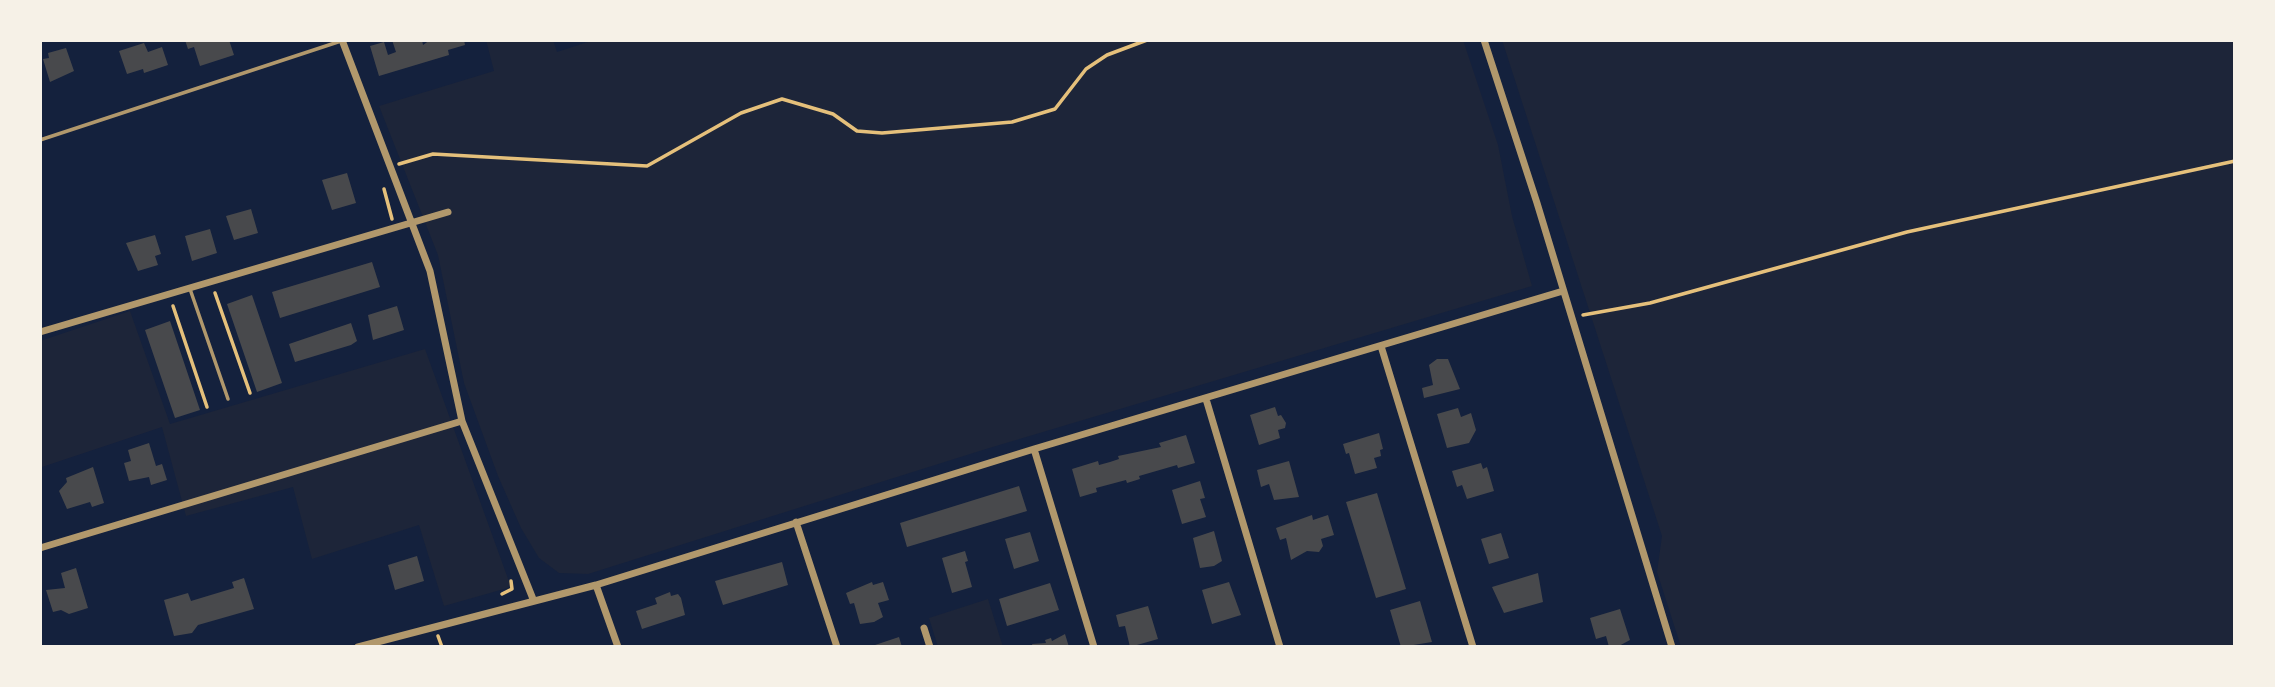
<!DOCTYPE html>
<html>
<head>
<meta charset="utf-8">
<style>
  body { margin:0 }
  #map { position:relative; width:2275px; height:687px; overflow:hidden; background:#14213d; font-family:Spectral,serif }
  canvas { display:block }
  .frame { position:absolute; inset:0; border:42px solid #f6f1e7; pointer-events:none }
</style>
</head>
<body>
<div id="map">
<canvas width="2275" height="687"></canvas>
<div class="frame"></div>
</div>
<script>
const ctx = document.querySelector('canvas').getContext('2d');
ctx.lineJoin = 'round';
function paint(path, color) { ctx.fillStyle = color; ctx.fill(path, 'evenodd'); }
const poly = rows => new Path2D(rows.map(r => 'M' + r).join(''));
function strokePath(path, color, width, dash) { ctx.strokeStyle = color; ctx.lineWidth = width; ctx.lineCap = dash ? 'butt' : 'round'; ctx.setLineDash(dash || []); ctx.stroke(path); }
paint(poly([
  [486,40,553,40,557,52,594,40,1463,40,1498,145,1512,216,1532,286,986,449,588,574,559,573,539,558,521,528,498,476,464,383,438,255,379,106,494,71],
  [1502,40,2235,40,2235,647,1681,647,1657,572,1662,536],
  [130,311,170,424,425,349,511,587,444,606,419,525,312,559,293,487,186,516,162,427,42,467,40,341],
  [988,599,1003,647,938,647,929,618]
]), '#1d2539');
paint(poly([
  [185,40,229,40,234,55,200,66,194,47,188,49],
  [392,40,422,40,423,45,430,40,464,40,465,45,448,50,449,55,379,76,370,46,384,42,388,55,396,52],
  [144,43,148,52,162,47,168,65,144,73,143,69,127,74,119,51],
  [66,48,74,71,50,82,43,59,49,58,48,53],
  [347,173,356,203,332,210,322,180],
  [251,209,258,233,234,240,226,216],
  [210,229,217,253,192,261,185,236],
  [155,235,161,254,155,256,158,265,138,271,126,243],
  [372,262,380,287,280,318,272,292],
  [252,295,282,383,257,392,227,304],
  [397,306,404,330,373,340,368,315],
  [170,321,200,410,175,418,145,330],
  [351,323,357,341,351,345,295,362,289,344],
  [1437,359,1448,359,1460,389,1424,398,1422,388,1433,385,1429,365],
  [1275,407,1278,416,1281,415,1286,423,1285,428,1278,430,1280,438,1259,445,1250,415],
  [1458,408,1461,417,1471,413,1476,430,1469,443,1447,448,1437,414],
  [1379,433,1383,449,1380,450,1381,456,1374,458,1377,468,1355,474,1349,453,1346,454,1343,444],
  [1186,435,1195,463,1178,468,1177,465,1139,476,1140,479,1127,483,1126,480,1096,488,1097,492,1080,497,1072,469,1098,461,1099,465,1110,462,1119,459,1118,456,1161,447,1159,443],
  [149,443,156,466,162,464,167,480,151,485,149,477,129,481,124,463,131,461,128,450],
  [1289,461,1299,497,1274,500,1269,484,1261,487,1257,470],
  [1481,463,1483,469,1487,467,1494,491,1467,499,1462,485,1457,487,1452,471],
  [93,467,104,503,92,507,90,502,67,509,59,491,67,482,66,478],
  [1200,481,1205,498,1200,499,1206,517,1182,524,1172,490],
  [1019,486,1027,511,907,547,900,523],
  [1377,493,1406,589,1376,598,1346,502],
  [1312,515,1313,520,1328,515,1334,535,1321,539,1323,546,1319,552,1307,551,1291,560,1286,538,1280,540,1276,528],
  [1214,531,1222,561,1214,566,1200,568,1193,538],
  [1030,532,1039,561,1014,569,1005,539],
  [1501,533,1509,558,1489,564,1481,539],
  [965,551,968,561,965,562,972,587,952,593,942,558],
  [417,556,424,581,395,590,388,565],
  [782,562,788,585,723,605,715,581],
  [76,568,88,608,69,614,61,610,53,612,46,590,65,588,61,573],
  [1538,573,1543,602,1504,613,1492,587],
  [244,578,254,609,198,625,192,633,174,636,164,600,188,593,191,601,234,588,232,582],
  [872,582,873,585,883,582,889,600,878,603,883,617,874,622,860,624,854,603,850,604,846,593],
  [1229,582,1241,615,1212,624,1202,590],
  [1050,583,1059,610,1007,626,999,599],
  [670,592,671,596,678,594,681,598,685,615,642,629,636,611,657,604,655,598],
  [1420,601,1432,642,1401,647,1390,610],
  [1148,606,1158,639,1130,647,1125,626,1119,627,1116,615],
  [1620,609,1630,640,1617,647,1609,647,1606,636,1596,639,1590,618],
  [1065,634,1069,647,1033,647,1032,644,1046,643,1045,640,1051,638,1052,641],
  [899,637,902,647,872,647,872,646]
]), '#48494c');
strokePath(poly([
  [399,164,433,154,647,166,741,113,782,99,833,114,857,131,882,133,1012,122,1055,109,1086,69,1107,55,1147,40],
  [384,189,392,219],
  [215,293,250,393],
  [173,306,207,407],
  [1583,315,1650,303,1907,232,2235,161],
  [502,594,512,589,511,581],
  [438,636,442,647]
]), '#e5c07b', 3.5);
strokePath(poly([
  [40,140,341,41],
  [190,289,228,399]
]), '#b1986c', 3.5);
strokePath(poly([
  [342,40,430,271,462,421,533,599],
  [1484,40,1537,203,1672,647],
  [40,332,448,212],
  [1381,346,1473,647],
  [1206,399,1280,647],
  [1034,449,1094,647],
  [796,522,837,647],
  [40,548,462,421],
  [596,585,618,647],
  [924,628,930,647],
  [358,647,596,585,1034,449,1563,291]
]), '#b1986c', 7);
</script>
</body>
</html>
